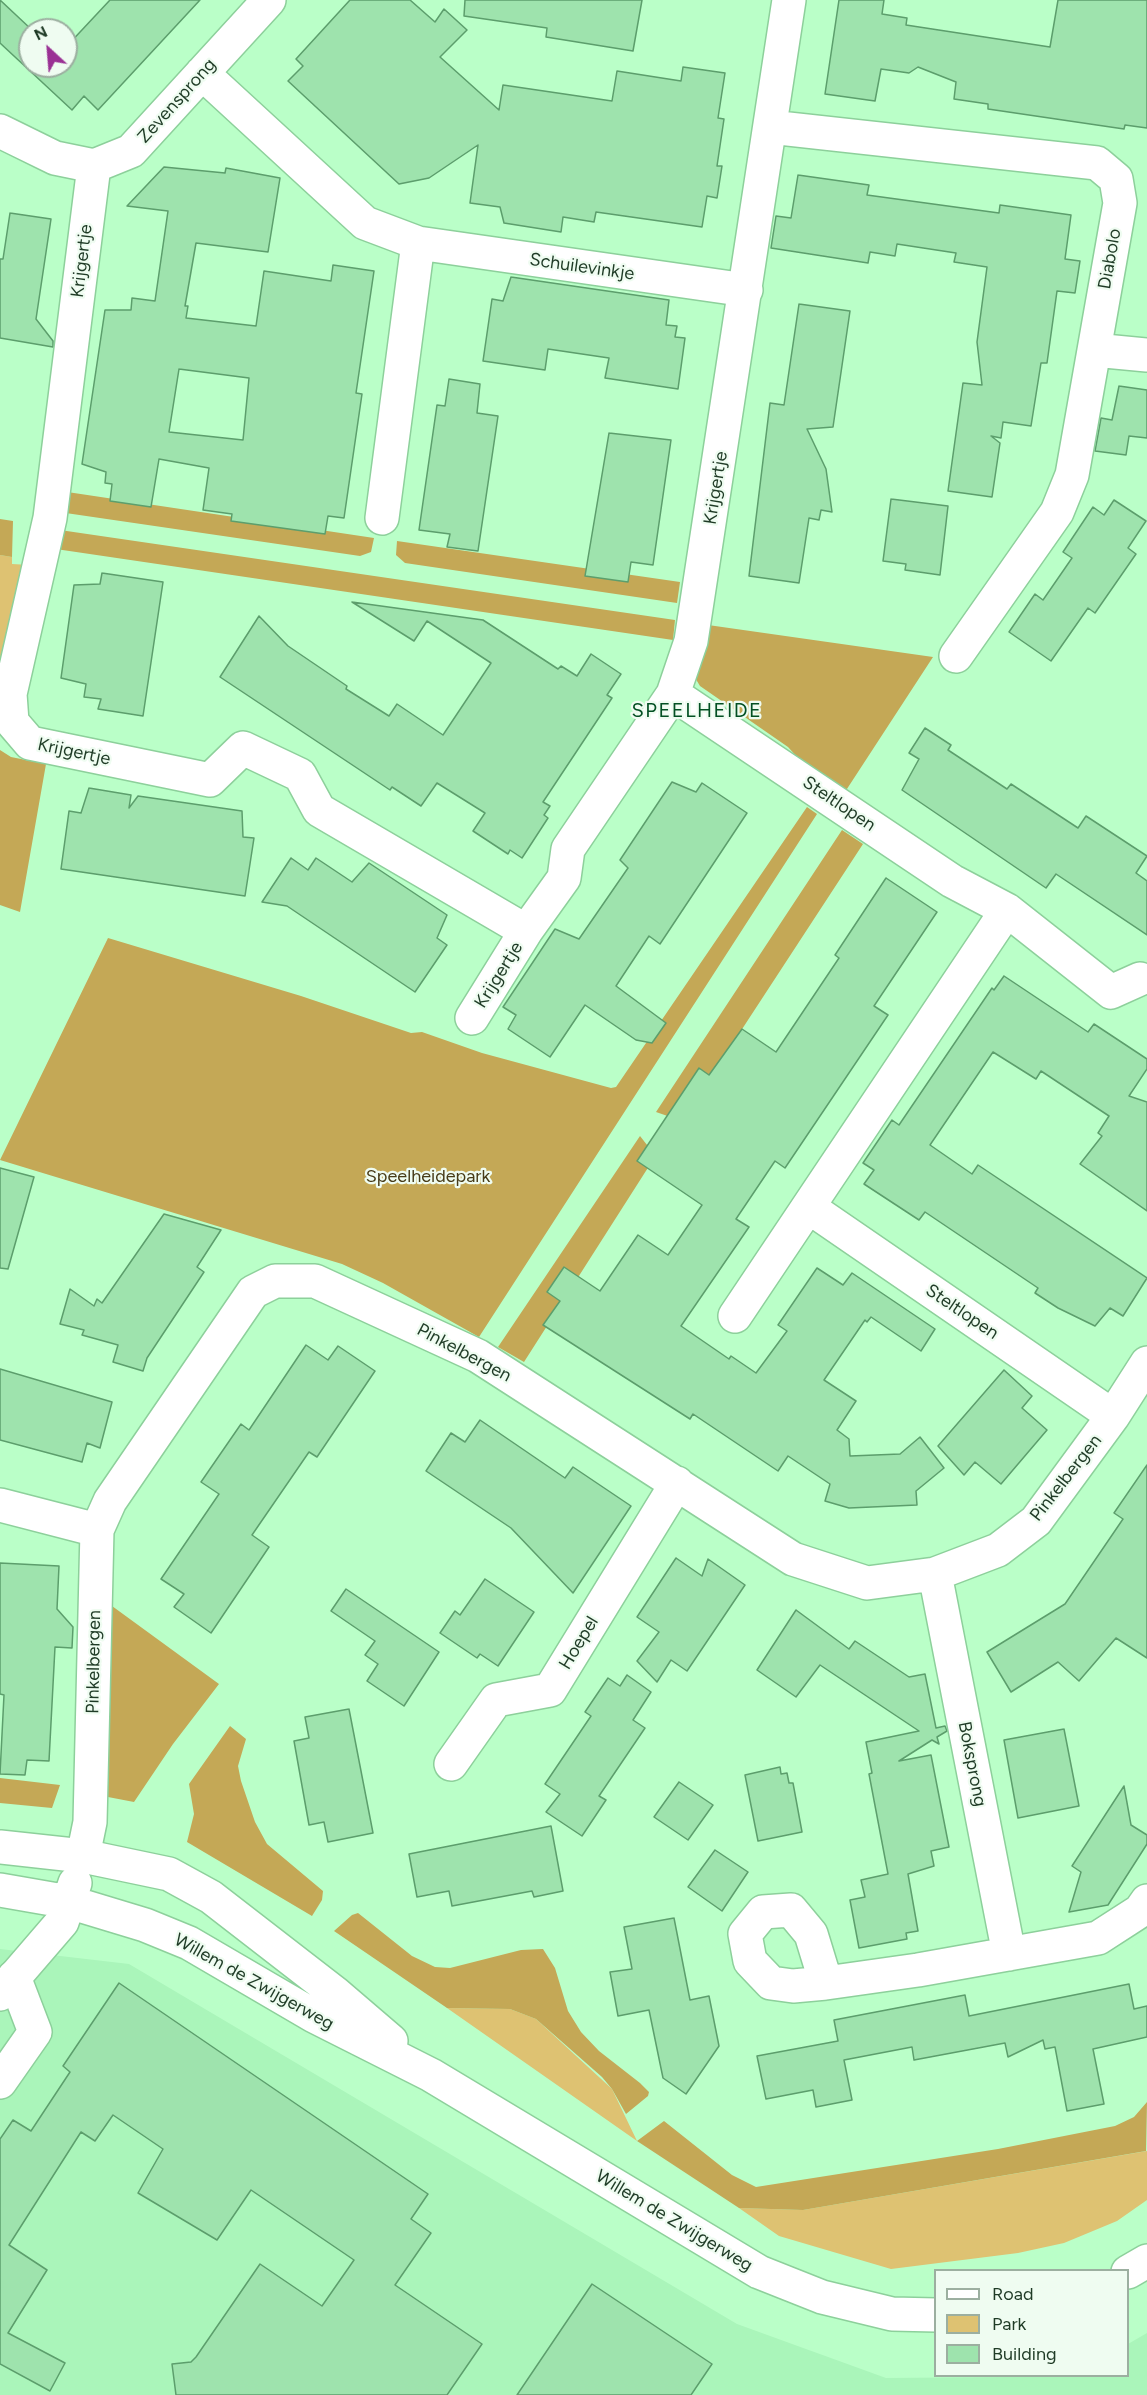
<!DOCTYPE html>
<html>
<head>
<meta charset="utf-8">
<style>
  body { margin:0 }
  #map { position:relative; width:1147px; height:2395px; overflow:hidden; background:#baffc8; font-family:Figtree,sans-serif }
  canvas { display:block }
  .legend { position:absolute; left:934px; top:2269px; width:195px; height:108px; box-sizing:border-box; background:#effcf1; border:2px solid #9cafa0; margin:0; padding:8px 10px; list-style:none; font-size:18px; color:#1f3b26 }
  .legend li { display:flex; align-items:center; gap:12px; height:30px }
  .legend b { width:30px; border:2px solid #9cafa0 }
  .north { position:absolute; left:18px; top:18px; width:60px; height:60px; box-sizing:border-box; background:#effcf1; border:2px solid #9cafa0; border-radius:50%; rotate:334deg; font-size:16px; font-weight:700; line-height:24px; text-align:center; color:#1f3b26 }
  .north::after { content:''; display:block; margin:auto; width:21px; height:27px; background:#9a3194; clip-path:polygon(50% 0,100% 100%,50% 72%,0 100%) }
</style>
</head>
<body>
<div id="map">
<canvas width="1147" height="2395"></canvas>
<ul class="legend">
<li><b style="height:8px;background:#fff"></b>Road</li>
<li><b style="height:16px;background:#dec272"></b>Park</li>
<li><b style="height:16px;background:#9ee3ad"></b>Building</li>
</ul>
<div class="north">N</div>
</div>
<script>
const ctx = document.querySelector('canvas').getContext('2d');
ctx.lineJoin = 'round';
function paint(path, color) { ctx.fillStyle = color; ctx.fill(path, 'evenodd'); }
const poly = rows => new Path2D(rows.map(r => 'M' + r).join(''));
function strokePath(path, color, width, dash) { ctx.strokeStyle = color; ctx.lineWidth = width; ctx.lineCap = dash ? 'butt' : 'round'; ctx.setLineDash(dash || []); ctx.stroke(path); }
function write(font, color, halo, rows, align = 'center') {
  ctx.font = font + ' Figtree,sans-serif'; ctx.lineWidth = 4.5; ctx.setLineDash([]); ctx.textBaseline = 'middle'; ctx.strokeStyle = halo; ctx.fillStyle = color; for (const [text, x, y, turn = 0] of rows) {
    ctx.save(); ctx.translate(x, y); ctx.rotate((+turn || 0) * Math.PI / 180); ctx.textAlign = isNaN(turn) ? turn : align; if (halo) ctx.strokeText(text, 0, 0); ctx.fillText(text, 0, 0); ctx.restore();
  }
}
paint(poly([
  [0,1949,129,1964,737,2324,886,2378,1128,2376,1128,2344,1147,2333,1147,2395,0,2395]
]), '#aaf5ba');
paint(poly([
  [0,555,12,557,12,564,30,565,0,669],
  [447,2008,510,2009,536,2019,612,2089,637,2141],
  [1147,2151,1147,2200,1117,2221,1064,2243,1018,2253,891,2269,779,2236,739,2208,803,2210]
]), '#dec272');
paint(poly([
  [54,490,374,538,371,552,360,556,52,511],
  [0,519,13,521,12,557,0,555],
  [53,529,675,620,673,640,49,548],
  [397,541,680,582,677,603,405,563,396,555],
  [701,624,933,657,843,795,809,770,788,747,700,686,694,676],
  [0,750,11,757,46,764,20,912,0,905],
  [807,807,817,814,479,1337,383,1283,342,1264,0,1160,108,938,301,996,411,1033,422,1032,482,1053,611,1088,616,1087],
  [842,830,863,844,682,1121,656,1112],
  [640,1136,651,1150,651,1163,524,1362,498,1347],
  [112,1606,219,1684,173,1744,134,1802,108,1797,105,1780],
  [230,1726,246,1739,238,1766,241,1781,255,1822,267,1844,323,1891,322,1900,312,1916,187,1842,194,1814,189,1784],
  [0,1778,60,1785,52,1808,0,1803],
  [358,1913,412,1956,435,1967,450,1968,521,1950,543,1949,555,1968,568,2011,581,2032,599,2051,640,2083,649,2092,648,2096,626,2114,612,2089,602,2077,536,2019,510,2009,447,2008,334,1931,352,1915],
  [1147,2102,1146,2151,803,2210,739,2208,637,2141,664,2121,732,2175,756,2187,998,2149,1115,2126,1134,2117]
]), '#c4a856');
const building = poly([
  [0,0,32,30,30,30,30,66,66,66,66,47,110,0,200,0,98,110,84,96,72,110,0,43,0,0],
  [350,0,410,0,435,22,444,9,467,30,440,57,499,110,503,85,612,101,617,71,681,81,683,67,725,73,718,118,724,119,717,166,722,166,717,198,707,196,702,227,596,212,594,222,563,217,561,232,504,223,500,207,470,203,478,145,429,178,399,184,288,81,303,66,296,59,350,0],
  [465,0,642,0,633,51,546,37,547,28,464,16,465,0],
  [839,0,884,0,882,14,907,18,906,25,1050,47,1058,0,1147,0,1147,128,1125,125,1124,129,988,109,988,104,954,99,956,82,918,67,909,73,881,69,875,101,825,94,839,0],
  [164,167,225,173,226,168,280,178,268,252,196,243,185,306,188,306,186,318,256,326,264,271,331,281,333,265,374,271,356,393,362,394,344,518,328,516,325,534,231,521,232,514,203,510,209,468,159,459,151,507,110,501,112,484,105,483,106,472,82,464,105,310,131,310,132,298,155,301,168,211,127,206,164,167],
  [179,369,249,378,243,440,169,432,179,369],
  [798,175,869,185,867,195,999,213,1000,205,1071,215,1065,259,1080,261,1075,293,1057,291,1047,363,1041,363,1031,426,1003,422,1001,438,991,436,1000,443,992,497,948,491,963,383,982,385,977,342,987,267,954,262,956,253,897,244,895,256,870,252,868,263,771,248,776,216,791,218,798,175],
  [10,213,51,219,36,319,53,341,53,347,0,338,0,259,3,259,10,213],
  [511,277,669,300,666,325,677,326,675,337,685,338,678,389,605,378,609,358,548,349,545,370,483,361,492,299,503,301,511,277],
  [799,304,850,311,833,427,807,429,826,469,832,512,821,510,819,520,809,518,799,583,749,576,770,403,784,405,799,304],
  [449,379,480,384,477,413,498,416,478,551,447,547,450,534,419,530,437,405,445,406,449,379],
  [1119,386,1147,390,1147,438,1129,436,1126,455,1095,451,1101,418,1112,420,1119,386],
  [609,433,671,440,653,565,631,562,628,582,585,576,609,433],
  [891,499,948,506,940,575,905,570,906,564,883,561,891,499],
  [1114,500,1146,521,1128,548,1136,554,1095,613,1088,608,1051,661,1009,632,1035,594,1043,600,1072,558,1063,552,1093,507,1104,515,1114,500],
  [102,573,163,582,143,716,98,709,101,699,84,697,86,684,61,678,74,585,100,584,102,573],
  [352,602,483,620,558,669,561,666,577,676,591,654,621,674,607,695,612,698,543,802,550,806,544,815,548,818,522,858,510,850,508,854,473,831,485,813,437,783,421,806,392,787,390,790,220,677,259,616,288,646,347,686,346,689,389,716,397,704,443,735,491,663,427,621,414,641,352,602],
  [925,728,951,745,948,750,1007,789,1011,784,1078,828,1086,816,1147,856,1136,873,1147,881,1147,935,1056,874,1046,888,902,790,919,759,909,753,925,728],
  [672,782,696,792,702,783,747,813,660,944,649,936,616,986,666,1023,652,1043,636,1040,585,1005,550,1057,508,1029,516,1015,503,1007,555,929,579,939,628,868,620,860,672,782],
  [89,788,131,795,129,808,138,796,242,811,243,837,254,838,245,896,61,869,69,811,81,813,89,788],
  [291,858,308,870,316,858,352,882,369,863,447,915,437,938,447,945,415,992,287,906,262,902,291,858],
  [886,878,937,912,874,1006,888,1015,785,1168,775,1161,736,1219,749,1227,681,1326,729,1359,731,1356,756,1373,787,1331,778,1325,817,1268,843,1285,852,1273,935,1329,921,1351,871,1317,867,1322,865,1320,824,1380,856,1401,837,1430,849,1439,850,1456,900,1454,920,1437,944,1468,916,1491,917,1505,849,1508,825,1501,830,1484,788,1456,778,1471,693,1414,690,1419,543,1325,560,1301,547,1292,564,1267,600,1291,638,1235,668,1255,702,1205,637,1161,699,1068,709,1075,742,1029,776,1052,839,958,835,955,886,878],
  [1004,976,1088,1032,1094,1024,1147,1059,1147,1069,1129,1096,1147,1102,1147,1211,1080,1164,1102,1136,1098,1133,1109,1116,1041,1071,1036,1079,993,1052,930,1145,972,1174,978,1165,1147,1278,1123,1316,1110,1308,1095,1326,1058,1308,1035,1293,1038,1288,925,1212,919,1220,864,1184,874,1170,863,1163,892,1120,899,1125,992,988,994,990,1004,976],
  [0,1168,34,1177,8,1269,0,1268,0,1168],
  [164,1214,221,1230,197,1267,204,1272,147,1358,143,1371,113,1362,118,1345,82,1335,84,1330,60,1324,70,1289,94,1306,97,1299,102,1303,164,1214],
  [306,1345,328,1360,338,1346,375,1371,317,1457,309,1452,252,1535,269,1547,211,1633,174,1607,184,1594,161,1579,219,1494,201,1482,241,1424,249,1430,306,1345],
  [0,1369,112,1402,100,1448,87,1443,82,1462,0,1440,0,1369],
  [1004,1370,1032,1396,1022,1408,1047,1430,1001,1484,975,1462,964,1475,938,1446,1004,1370],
  [480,1420,565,1478,573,1467,631,1506,573,1593,511,1528,426,1471,451,1433,465,1442,480,1420],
  [1147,1465,1147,1658,1116,1638,1079,1681,1058,1662,1011,1692,987,1652,1065,1604,1123,1519,1114,1513,1147,1465],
  [676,1558,702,1576,708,1559,745,1585,687,1671,671,1660,657,1682,637,1661,659,1632,637,1617,676,1558],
  [0,1563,59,1566,57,1609,73,1627,72,1648,55,1647,49,1761,27,1760,25,1775,0,1774,4,1695,0,1694,0,1563],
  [485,1579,534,1612,498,1666,480,1654,477,1658,440,1633,455,1611,460,1615,485,1579],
  [346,1589,439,1652,404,1706,367,1681,378,1664,365,1655,375,1641,331,1611,346,1589],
  [796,1610,849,1649,855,1641,909,1677,925,1674,936,1728,945,1726,947,1731,937,1737,939,1744,932,1740,899,1761,931,1755,949,1847,931,1851,934,1866,908,1874,918,1931,906,1933,907,1939,859,1948,850,1900,865,1897,861,1880,888,1874,869,1774,872,1773,866,1742,919,1731,820,1665,796,1697,757,1670,796,1610],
  [627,1675,651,1692,633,1720,645,1728,599,1796,606,1800,582,1836,546,1812,560,1794,545,1784,591,1716,585,1712,608,1678,620,1686,627,1675],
  [349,1709,373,1833,328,1842,324,1822,309,1825,294,1741,309,1738,305,1717,349,1709],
  [1064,1729,1079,1806,1018,1818,1004,1740,1064,1729],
  [780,1767,781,1774,787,1773,789,1783,793,1783,802,1832,758,1841,745,1775,780,1767],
  [679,1782,713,1805,688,1840,654,1817,679,1782],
  [1124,1786,1131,1825,1147,1835,1147,1844,1108,1905,1069,1912,1081,1872,1072,1866,1124,1786],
  [551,1826,563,1891,534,1897,532,1891,452,1906,449,1891,417,1897,409,1854,551,1826],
  [715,1850,748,1872,722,1911,688,1887,715,1850],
  [674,1918,690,2000,709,1996,719,2046,686,2094,663,2078,649,2010,618,2016,610,1972,632,1969,624,1927,674,1918],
  [119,1983,428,2194,411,2219,431,2233,395,2285,482,2344,447,2395,176,2395,172,2364,191,2362,196,2357,260,2264,322,2306,354,2260,251,2190,217,2240,138,2193,163,2149,113,2115,95,2141,81,2132,9,2245,47,2270,8,2333,65,2363,50,2391,0,2364,0,2139,13,2120,31,2131,70,2072,63,2066,119,1983],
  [1129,1984,1134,2009,1147,2006,1147,2037,1093,2049,1104,2104,1067,2111,1055,2047,1045,2049,1043,2040,1008,2057,1005,2043,914,2060,912,2047,844,2060,852,2100,816,2107,813,2090,766,2099,757,2056,838,2041,834,2020,965,1995,969,2016,1129,1984],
  [592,2284,712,2364,691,2395,517,2395,592,2284]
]);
paint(building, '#9ee3ad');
strokePath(building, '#5c9e6c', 1.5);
const street = poly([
  [202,73,365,223,418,243,746,290],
  [770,127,1097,163,1116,179,1120,203,1072,475,1057,512,956,656],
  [0,131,55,158,94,166,131,151,269,0],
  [94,166,50,518,10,694,12,722,30,743,210,780,243,748,300,775,319,810,526,931],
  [1094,350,1147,355],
  [382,518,418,243],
  [673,694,952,881,1007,910],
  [472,1018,526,931,564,878,568,849,673,694,691,641,789,0],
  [810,1208,1113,1416],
  [735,1316,1007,910,1111,992,1140,979],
  [0,1505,97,1530],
  [935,1574,1009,1954],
  [451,1764,496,1700,550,1690,677,1483],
  [83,1856,90,1822,97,1530,110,1501,253,1292,275,1281,315,1281,478,1356,793,1559,867,1583,935,1574,998,1550,1036,1521,1113,1416,1147,1363],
  [826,1983,811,1934,791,1910,763,1912,745,1934,750,1961,771,1983,793,1986,826,1983,918,1970,1098,1938,1140,1911,1147,1901],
  [0,2082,35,2032,14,1977]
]);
const secondary = poly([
  [0,1847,83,1856,169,1874,211,1897,335,1993,391,2041],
  [0,1890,69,1902,145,1925,189,1943,314,2016,431,2075,759,2272,822,2297,892,2314,936,2315],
  [0,1994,62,1922,75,1883],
  [1128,2272,1147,2261]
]);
strokePath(street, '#8dd09b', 36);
strokePath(secondary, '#8dd09b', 36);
strokePath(street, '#fff', 33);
strokePath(secondary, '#fff', 33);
write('18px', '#1f3b26', '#effcf1', [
  ["Zevensprong",177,101,-48],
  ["Diabolo",1110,259,-80],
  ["Krijgertje",82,261,-83],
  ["Schuilevinkje",582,267,8],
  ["Krijgertje",716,488,-81],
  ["Krijgertje",74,752,12],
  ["Steltlopen",839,804,34],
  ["Krijgertje",499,975,-58],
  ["Steltlopen",962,1312,34],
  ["Pinkelbergen",464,1353,28],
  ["Pinkelbergen",1066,1478,-52],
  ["Hoepel",579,1643,-59],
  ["Pinkelbergen",94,1662,-89],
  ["Boksprong",972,1764,79],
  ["Willem de Zwijgerweg",254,1982,29],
  ["Willem de Zwijgerweg",674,2221,31]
]);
write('18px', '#473b17', '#effcf1', [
  ["Speelheidepark",428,1177]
]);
ctx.letterSpacing = '1.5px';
write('20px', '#035023', '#effcf1', [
  ["SPEELHEIDE",697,711]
]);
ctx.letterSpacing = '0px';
</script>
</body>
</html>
